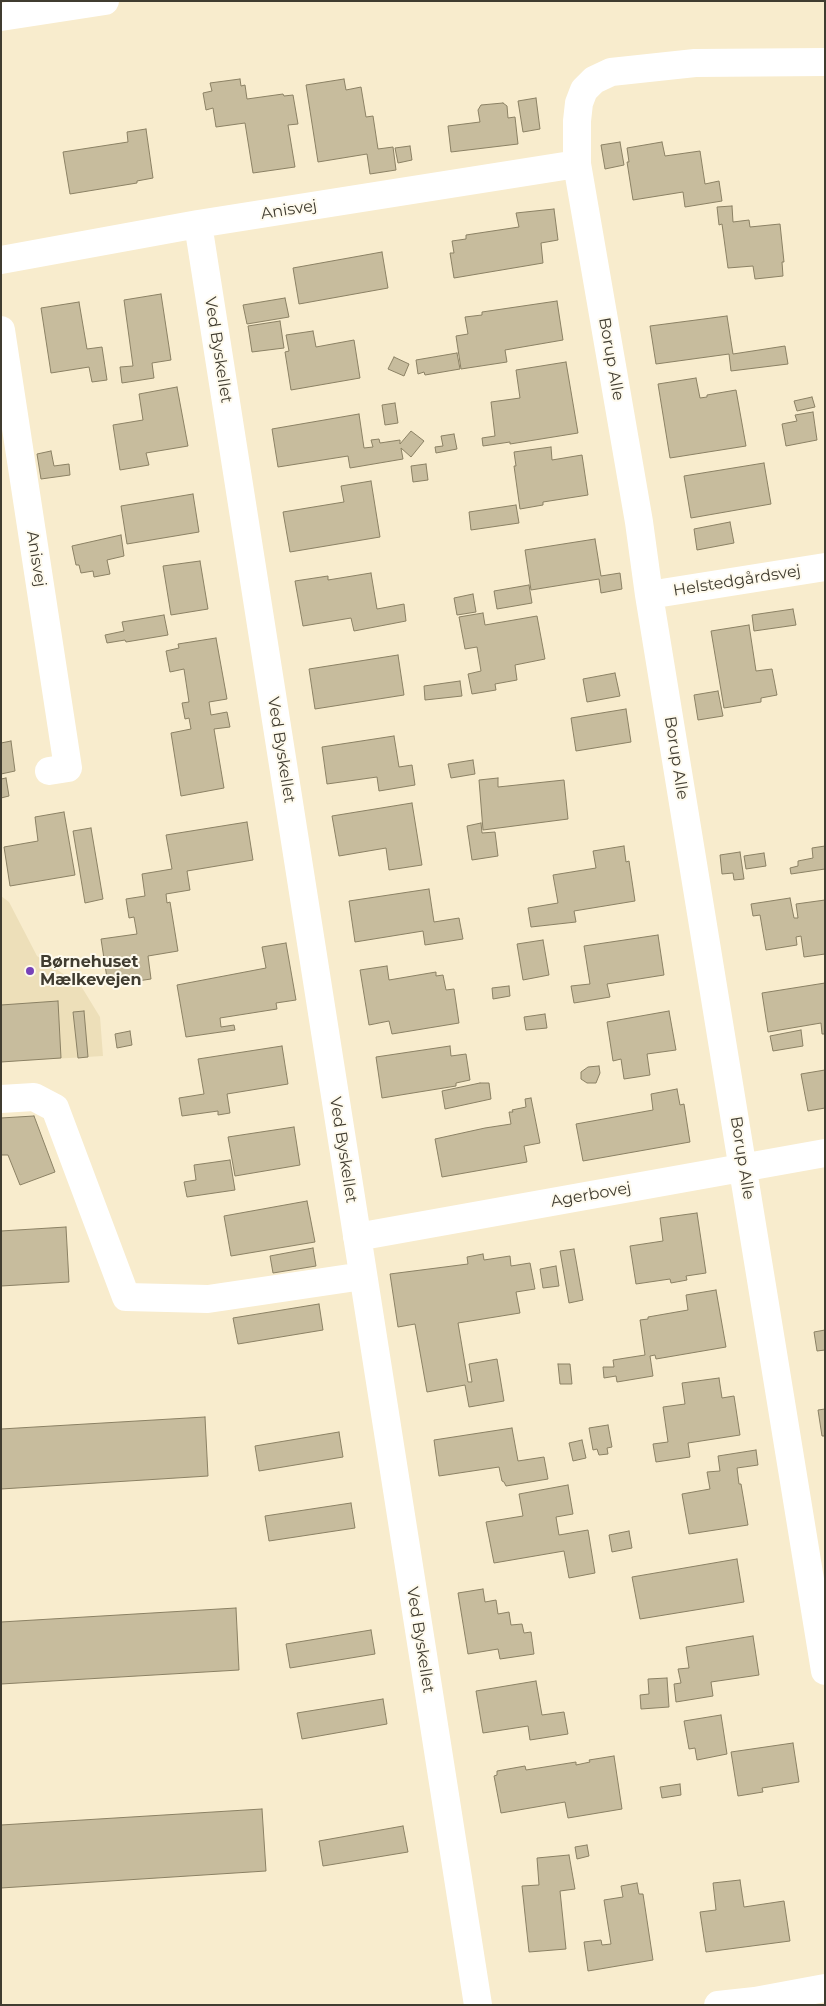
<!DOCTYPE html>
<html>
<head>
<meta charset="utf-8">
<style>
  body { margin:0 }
  #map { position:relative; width:826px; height:2006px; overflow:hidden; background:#f8eccd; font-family:Montserrat,sans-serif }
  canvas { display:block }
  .frame { position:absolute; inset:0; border:2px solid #403c30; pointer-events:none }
</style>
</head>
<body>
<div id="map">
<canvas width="826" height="2006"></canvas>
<div class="frame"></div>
</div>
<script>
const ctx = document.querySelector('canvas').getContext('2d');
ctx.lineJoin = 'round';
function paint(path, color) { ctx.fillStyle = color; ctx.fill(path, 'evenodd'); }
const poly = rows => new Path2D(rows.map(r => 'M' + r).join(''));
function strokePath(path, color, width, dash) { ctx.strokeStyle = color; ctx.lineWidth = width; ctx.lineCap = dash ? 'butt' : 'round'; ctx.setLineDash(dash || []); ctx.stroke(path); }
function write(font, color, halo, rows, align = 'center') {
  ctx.font = font + ' Montserrat,sans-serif'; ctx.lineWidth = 4; ctx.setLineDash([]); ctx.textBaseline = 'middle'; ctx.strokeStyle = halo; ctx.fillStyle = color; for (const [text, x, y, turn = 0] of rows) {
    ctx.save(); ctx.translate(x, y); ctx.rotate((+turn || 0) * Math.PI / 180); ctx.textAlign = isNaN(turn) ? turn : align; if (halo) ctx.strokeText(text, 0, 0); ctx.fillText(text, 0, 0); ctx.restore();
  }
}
paint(poly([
  [1,896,9,902,37,956,81,986,100,1017,103,1056,1,1062]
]), '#eddfb9');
const building = poly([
  [240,79,241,86,245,85,247,99,283,94,284,96,293,95,298,124,288,125,295,167,253,173,245,123,216,127,213,108,206,110,203,93,212,91,210,83,240,79],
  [344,79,346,90,361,87,366,117,373,116,378,149,393,147,396,170,370,174,367,154,318,162,306,85,344,79],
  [536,98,540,129,523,132,518,101,536,98],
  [503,103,507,106,508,118,515,117,518,144,451,152,448,126,480,122,478,110,481,105,503,103],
  [146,129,153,178,137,181,137,183,70,194,63,152,128,142,127,132,146,129],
  [620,142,624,165,605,169,601,145,620,142],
  [662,142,665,156,700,151,705,184,719,181,722,201,685,207,683,192,633,200,627,162,629,162,627,148,662,142],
  [410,146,412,160,398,163,395,148,410,146],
  [732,206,733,222,749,220,750,227,780,224,784,262,782,262,783,276,755,279,753,266,728,268,722,224,719,225,717,207,732,206],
  [554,209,558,240,541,243,543,263,454,278,450,253,454,253,452,241,466,239,466,235,519,227,516,213,554,209],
  [382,252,388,288,299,304,293,268,382,252],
  [161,294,171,360,152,363,154,378,122,383,120,367,133,366,124,300,161,294],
  [285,298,289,317,247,324,243,305,285,298],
  [557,301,563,340,505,350,507,362,461,369,456,336,468,334,465,317,482,315,482,312,557,301],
  [79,302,87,349,102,347,107,380,92,382,89,367,51,373,41,308,79,302],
  [727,316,733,354,785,346,788,364,731,371,729,354,656,364,650,326,727,316],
  [280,321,284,348,252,352,248,326,280,321],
  [313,331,316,347,354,340,360,378,291,390,285,352,289,351,286,335,313,331],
  [457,353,460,369,425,375,424,372,418,374,416,360,457,353],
  [394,357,409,364,404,376,388,369,394,357],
  [566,362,578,433,510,444,510,442,483,446,482,438,495,436,491,402,520,398,516,370,566,362],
  [696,378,700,398,707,397,707,395,736,390,746,446,670,458,658,384,696,378],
  [177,387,188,446,146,453,149,465,120,470,113,425,143,420,139,394,177,387],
  [812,397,815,407,797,411,794,401,812,397],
  [395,403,398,423,385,425,382,405,395,403],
  [813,412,817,440,786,446,782,424,797,421,795,415,813,412],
  [359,414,364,448,373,447,371,440,379,439,380,443,400,440,400,444,411,431,424,441,411,457,401,448,403,459,350,468,348,456,278,467,272,429,359,414],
  [454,434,457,449,436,453,435,447,443,446,441,436,454,434],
  [551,447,552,460,582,455,588,495,543,502,543,505,520,509,514,466,516,466,514,452,551,447],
  [51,451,54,466,69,464,70,475,41,479,37,454,51,451],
  [764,463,771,504,691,518,684,476,764,463],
  [426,464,428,480,413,482,411,466,426,464],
  [371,481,380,537,290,552,283,512,344,502,341,486,371,481],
  [193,494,199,532,127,544,121,506,193,494],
  [516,505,519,523,471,530,469,512,516,505],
  [730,522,734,543,697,550,694,529,730,522],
  [121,535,124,556,107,560,110,574,94,577,93,571,81,573,79,565,76,565,72,546,121,535],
  [595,539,601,576,620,573,622,589,601,593,599,579,531,590,525,550,595,539],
  [200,561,208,609,171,615,163,566,200,561],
  [371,573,377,609,404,604,406,621,354,631,351,618,303,626,295,581,328,576,328,580,371,573],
  [529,585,532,603,497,609,494,591,529,585],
  [473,594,476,612,457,615,454,598,473,594],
  [793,609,796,625,754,631,752,615,793,609],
  [483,613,485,625,537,616,545,659,515,665,517,680,495,684,496,690,472,694,468,674,481,671,477,647,465,649,459,617,483,613],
  [164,615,168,635,126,642,125,640,107,643,105,635,124,631,122,622,164,615],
  [749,625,756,671,772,669,777,695,761,698,761,702,724,708,711,631,749,625],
  [216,638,227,699,209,702,211,715,227,712,230,727,214,729,224,788,181,796,171,733,191,729,189,718,185,719,182,703,189,702,184,669,170,672,166,651,179,648,178,644,216,638],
  [398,655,404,695,315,709,309,669,398,655],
  [615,673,620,696,587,702,583,679,615,673],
  [460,681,462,696,425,700,424,686,460,681],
  [718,691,723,716,698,720,694,695,718,691],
  [626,709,631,742,576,751,571,718,626,709],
  [394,736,399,767,412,765,415,785,379,791,377,777,327,784,322,747,394,736],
  [11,741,15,771,1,774,1,743,11,741],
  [473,760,475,774,451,778,448,764,473,760],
  [6,778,9,796,1,798,1,779,6,778],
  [498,778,498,787,564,780,568,819,483,830,479,780,498,778],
  [412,803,422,865,389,870,386,848,339,856,332,816,412,803],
  [64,812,75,875,10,886,4,847,38,841,35,817,64,812],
  [247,822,253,860,187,871,190,890,166,894,167,903,170,902,178,951,148,956,151,979,111,985,110,977,107,978,101,939,137,934,134,917,129,918,126,899,145,896,142,874,172,869,166,835,247,822],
  [481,823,482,833,495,832,498,856,472,860,467,826,481,823],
  [91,828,103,899,85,903,73,831,91,828],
  [624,846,626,862,629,861,635,901,574,911,576,922,531,927,528,908,558,903,553,875,596,868,593,851,624,846],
  [825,846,825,869,791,874,790,868,798,866,798,861,813,858,812,848,825,846],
  [740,852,744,879,734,880,733,873,722,874,720,855,740,852],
  [764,853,766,866,746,869,744,856,764,853],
  [429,889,434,922,459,918,463,939,425,945,423,931,355,942,349,901,429,889],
  [790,898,794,918,798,918,796,904,825,900,825,954,804,957,801,936,796,937,797,945,766,950,760,915,753,916,751,904,790,898],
  [658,935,664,975,607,984,610,997,574,1003,571,986,590,984,584,946,658,935],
  [543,940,549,975,523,980,517,944,543,940],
  [286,943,296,1000,276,1003,277,1009,220,1018,221,1027,234,1025,235,1030,186,1037,177,985,266,968,262,947,286,943],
  [387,966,389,980,436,972,436,976,443,975,446,990,454,989,459,1023,392,1034,389,1021,369,1025,360,970,387,966],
  [825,983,825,1034,822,1034,821,1023,768,1032,762,993,825,983],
  [509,986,510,996,493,999,492,988,509,986],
  [58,1001,61,1058,1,1062,1,1005,58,1001],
  [84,1011,88,1057,78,1058,73,1012,84,1011],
  [669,1011,676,1050,647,1054,650,1075,624,1079,621,1059,613,1061,607,1022,669,1011],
  [545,1014,547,1028,526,1030,524,1017,545,1014],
  [801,1030,803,1046,773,1051,770,1036,801,1030],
  [130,1031,132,1045,117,1048,115,1034,130,1031],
  [282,1046,288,1084,227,1094,230,1113,218,1115,218,1111,182,1116,179,1098,204,1094,198,1059,282,1046],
  [450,1046,451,1056,466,1054,470,1080,456,1083,456,1086,382,1098,376,1057,450,1046],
  [599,1066,600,1073,596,1083,587,1083,581,1079,581,1072,588,1067,599,1066],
  [825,1070,825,1108,808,1111,801,1074,825,1070],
  [480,1083,489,1083,491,1099,445,1109,442,1091,480,1083],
  [677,1089,680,1105,684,1104,690,1142,583,1161,576,1124,653,1110,651,1094,677,1089],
  [531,1098,540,1143,524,1146,527,1162,442,1177,435,1139,485,1128,511,1124,509,1112,513,1112,512,1110,526,1107,525,1099,531,1098],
  [34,1116,55,1172,20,1185,8,1155,1,1155,1,1118,34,1116],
  [294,1127,300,1165,235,1176,228,1137,294,1127],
  [230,1160,235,1190,187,1197,184,1182,196,1180,194,1165,230,1160],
  [307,1201,315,1242,231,1256,224,1216,307,1201],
  [697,1213,706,1273,686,1276,687,1280,671,1283,670,1279,636,1284,630,1246,663,1241,660,1218,697,1213],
  [66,1227,69,1282,1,1286,1,1231,66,1227],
  [313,1248,316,1266,273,1273,270,1256,313,1248],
  [574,1249,583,1300,569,1303,560,1251,574,1249],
  [483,1254,484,1260,510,1256,511,1266,530,1263,535,1289,516,1292,520,1313,458,1323,468,1382,472,1382,469,1364,497,1359,504,1401,469,1407,465,1385,427,1392,415,1324,398,1327,390,1274,468,1264,467,1257,483,1254],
  [556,1266,559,1286,543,1288,540,1269,556,1266],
  [716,1290,726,1347,656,1359,655,1355,650,1356,653,1376,617,1382,616,1376,604,1378,603,1367,614,1367,613,1360,645,1355,640,1320,648,1319,648,1317,688,1310,686,1295,716,1290],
  [319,1304,323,1330,238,1344,233,1318,319,1304],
  [825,1330,825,1350,817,1351,814,1332,825,1330],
  [558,1364,570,1364,572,1384,560,1384,558,1364],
  [719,1378,722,1398,734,1396,740,1435,688,1443,690,1457,656,1462,653,1444,668,1442,663,1407,685,1404,682,1383,719,1378],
  [825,1409,825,1436,822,1436,818,1410,825,1409],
  [205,1417,208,1476,1,1489,1,1429,205,1417],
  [608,1425,612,1447,607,1448,608,1454,599,1455,597,1449,593,1450,589,1428,608,1425],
  [512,1428,518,1461,544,1457,548,1479,506,1486,504,1482,502,1481,499,1467,439,1476,434,1440,512,1428],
  [339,1432,343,1457,259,1471,255,1446,339,1432],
  [582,1440,586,1458,573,1461,569,1443,582,1440],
  [756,1450,758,1465,737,1468,739,1484,741,1484,748,1525,689,1534,682,1494,710,1489,707,1472,720,1471,718,1456,756,1450],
  [568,1485,573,1514,556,1517,559,1535,588,1530,595,1573,569,1578,564,1551,494,1563,486,1522,523,1516,519,1494,568,1485],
  [351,1503,355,1528,269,1541,265,1516,351,1503],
  [629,1531,632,1548,612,1552,609,1535,629,1531],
  [737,1559,744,1602,640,1619,632,1577,737,1559],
  [483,1589,485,1602,496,1600,498,1614,509,1612,511,1625,522,1624,524,1633,531,1632,534,1654,500,1659,498,1649,468,1654,458,1593,483,1589],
  [236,1608,239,1670,1,1684,1,1622,236,1608],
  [371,1630,375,1654,290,1668,286,1644,371,1630],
  [753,1636,759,1675,711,1682,713,1696,676,1702,674,1684,681,1683,678,1669,689,1668,686,1647,753,1636],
  [667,1678,669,1707,641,1709,640,1695,649,1694,648,1679,667,1678],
  [536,1681,542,1715,564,1712,568,1734,530,1740,528,1726,483,1733,476,1691,536,1681],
  [383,1699,387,1724,302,1739,297,1713,383,1699],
  [721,1715,727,1754,697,1760,695,1748,689,1749,684,1721,721,1715],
  [793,1743,799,1782,762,1788,763,1792,738,1796,731,1752,793,1743],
  [614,1756,622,1809,568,1818,565,1802,501,1813,494,1776,497,1775,497,1771,525,1766,526,1770,576,1762,576,1765,590,1762,589,1760,614,1756],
  [680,1784,681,1795,662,1798,660,1787,680,1784],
  [262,1809,266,1871,1,1888,1,1825,262,1809],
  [403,1826,408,1852,323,1866,319,1841,403,1826],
  [587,1845,589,1856,577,1859,575,1847,587,1845],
  [569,1855,575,1889,560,1891,566,1949,529,1952,522,1886,539,1885,537,1858,569,1855],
  [740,1880,744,1907,784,1901,790,1941,706,1952,700,1912,716,1910,713,1883,740,1880],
  [637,1883,639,1894,643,1894,653,1960,588,1971,584,1942,601,1940,602,1945,611,1944,604,1900,623,1897,621,1886,637,1883]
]);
paint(building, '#c7bc9d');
strokePath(building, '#8b8164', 1);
strokePath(poly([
  [825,62,695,63,611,72,594,80,584,90,579,103,577,121,577,164,639,522,649,595,825,1671],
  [198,224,478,2005],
  [1,260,198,224,577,164],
  [1,330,68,768,49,771],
  [649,595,825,567],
  [1,1099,34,1097,55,1108,126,1297,208,1299,363,1276],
  [357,1237,825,1153],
  [718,2005,755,2001,825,1988]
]), '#fff', 28);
strokePath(poly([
  [1,17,105,1]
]), '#fff', 28);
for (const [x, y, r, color] of [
  [30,971,5,"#7742b9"]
]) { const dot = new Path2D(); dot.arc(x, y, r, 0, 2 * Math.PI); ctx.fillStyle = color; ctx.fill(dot); strokePath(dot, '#fefaed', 2); }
write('16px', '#403c30', '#fefaed', [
  ["Anisvej",289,210,-9],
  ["Ved Byskellet",218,350,81],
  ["Borup Alle",611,359,80],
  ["Anisvej",36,559,81],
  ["Helstedgårdsvej",737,581,-9],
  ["Ved Byskellet",281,750,81],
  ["Borup Alle",676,758,81],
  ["Ved Byskellet",343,1150,81],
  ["Borup Alle",742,1158,81],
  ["Agerbovej",591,1195,-10],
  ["Ved Byskellet",420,1640,81]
]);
write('bold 16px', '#403c30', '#fefaed', [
  ["Børnehuset",40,962],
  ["Mælkevejen",40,980]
], 'left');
</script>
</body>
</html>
